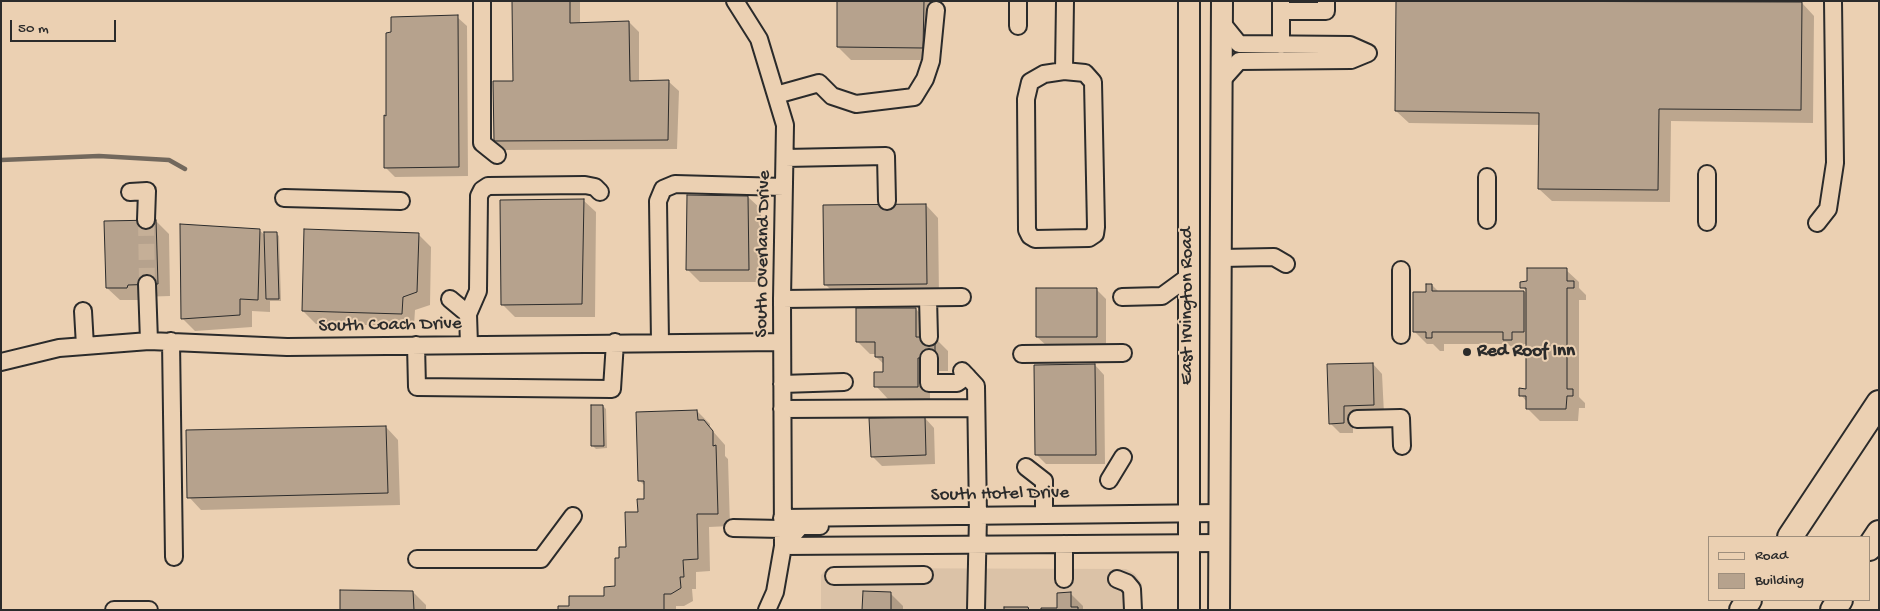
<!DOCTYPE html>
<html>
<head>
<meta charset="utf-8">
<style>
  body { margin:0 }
  #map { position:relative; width:1880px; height:611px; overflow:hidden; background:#ebd0b2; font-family:"Gochi Hand",sans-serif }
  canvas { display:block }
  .frame { position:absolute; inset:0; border:2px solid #2b2b2b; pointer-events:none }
  .legend { position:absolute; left:1708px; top:536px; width:162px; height:65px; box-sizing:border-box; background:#ebd0b2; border:1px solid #9e8e7c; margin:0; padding:6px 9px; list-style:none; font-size:15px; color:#2b2b2b }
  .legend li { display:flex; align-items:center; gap:10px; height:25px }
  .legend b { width:25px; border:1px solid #9e8e7c }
  .scale { position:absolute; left:10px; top:20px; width:106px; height:22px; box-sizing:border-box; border:2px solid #2b2b2b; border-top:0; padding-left:6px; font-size:15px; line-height:18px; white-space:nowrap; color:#2b2b2b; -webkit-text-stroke:4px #ebd0b2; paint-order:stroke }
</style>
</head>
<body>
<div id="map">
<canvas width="1880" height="611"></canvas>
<div class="frame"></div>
<ul class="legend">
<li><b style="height:6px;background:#ebd0b2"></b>Road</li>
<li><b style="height:14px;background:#b6a28d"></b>Building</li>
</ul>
<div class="scale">50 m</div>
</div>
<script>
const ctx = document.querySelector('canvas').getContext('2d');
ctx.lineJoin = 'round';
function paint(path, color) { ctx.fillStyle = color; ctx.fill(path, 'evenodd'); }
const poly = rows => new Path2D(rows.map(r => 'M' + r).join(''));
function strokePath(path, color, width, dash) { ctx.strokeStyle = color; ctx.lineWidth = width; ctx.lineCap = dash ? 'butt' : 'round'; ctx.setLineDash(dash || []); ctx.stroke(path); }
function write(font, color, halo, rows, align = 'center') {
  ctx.font = font + ' "Gochi Hand",sans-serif'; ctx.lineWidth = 4; ctx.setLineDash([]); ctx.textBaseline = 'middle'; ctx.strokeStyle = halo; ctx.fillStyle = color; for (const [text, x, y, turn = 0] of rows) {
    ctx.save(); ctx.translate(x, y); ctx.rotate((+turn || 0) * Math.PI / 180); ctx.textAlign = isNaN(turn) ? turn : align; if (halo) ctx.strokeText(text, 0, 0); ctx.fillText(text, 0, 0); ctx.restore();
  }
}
paint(poly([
  [828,568,1126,569,1135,574,1142,584,1142,610,821,610,821,575]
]), '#dbc2a7');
paint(poly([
  [513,1,580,1,580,24,629,22,639,32,639,82,669,82,679,91,677,149,504,150,495,141,514,82],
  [838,1,936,1,936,60,851,60,838,47],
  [1398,1,1802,3,1814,16,1813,123,1671,121,1670,202,1552,201,1539,189,1540,125,1409,123,1396,111],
  [457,17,467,26,468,176,395,177,385,167,387,117],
  [748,197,761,209,761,282,700,282,688,270],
  [583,200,596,212,595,317,515,317,502,304],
  [926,205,938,218,939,296,838,297,825,284],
  [156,221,169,234,170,296,140,297,139,300,120,300,107,288],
  [259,230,266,236,276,233,279,236,281,301,270,301,270,312,252,311,252,327,195,331,182,318],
  [418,234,431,247,430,305,415,310,414,326,316,324,303,311],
  [1566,270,1579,282,1579,288,1586,295,1586,300,1579,300,1579,397,1585,403,1585,408,1579,408,1578,421,1540,421,1527,408,1527,402,1521,395,1527,390,1527,344,1524,344,1524,352,1517,352,1508,344,1444,344,1444,351,1440,351,1433,344,1427,344,1414,331,1427,293,1432,285,1439,292,1527,292,1522,287],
  [1096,289,1106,299,1106,346,1047,346,1037,337],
  [916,309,928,322,935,338,948,351,948,371,930,371,930,399,888,399,876,386,885,374,885,365,876,357,876,354,870,354,857,341],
  [1373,364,1382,374,1384,414,1353,415,1353,433,1340,433,1330,423],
  [1095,365,1104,375,1105,464,1046,464,1036,454],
  [603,406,606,409,607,448,596,449,593,446],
  [697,411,710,424,710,428,725,445,725,456,728,459,730,526,709,527,710,571,696,572,696,589,692,589,693,601,684,606,676,606,676,610,559,610,605,597,617,588,621,559,627,548,639,513,646,500,645,486,640,481],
  [925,418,934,428,935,464,882,466,872,456],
  [386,427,398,440,400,505,201,510,189,497],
  [413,592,426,605,426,610,341,610],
  [890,593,903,606,903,610,864,610],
  [1071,594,1083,606,1083,610,1042,610,1058,609],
  [1093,609,1114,609,1114,610,1093,610]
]), '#0003');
strokePath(poly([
  [1,160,99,156,169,160,185,169]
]), '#72685d', 4.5);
const building = poly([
  [512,1,570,1,570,23,629,21,630,81,669,80,668,140,494,141,493,81,513,81,512,1],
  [837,1,924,1,923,48,837,47,837,1],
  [1396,1,1802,2,1801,110,1659,109,1658,190,1538,189,1539,113,1395,111,1396,1],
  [458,15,459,167,384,168,384,115,386,116,386,33,391,32,391,17,458,15],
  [687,195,748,196,749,270,686,270,687,195],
  [584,199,582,304,501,305,500,200,584,199],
  [926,204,927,284,824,285,823,205,926,204],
  [156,220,158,284,128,285,127,288,106,288,104,221,156,220],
  [180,224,260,229,258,300,240,299,240,315,181,319,180,224],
  [304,229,419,233,417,292,403,297,402,314,302,311,304,229],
  [264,232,277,232,279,299,266,299,264,232],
  [1527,268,1567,268,1567,281,1574,281,1574,288,1567,288,1567,389,1573,389,1573,396,1567,396,1566,409,1526,409,1526,396,1519,396,1519,388,1526,389,1526,288,1520,288,1520,282,1527,281,1527,268],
  [1426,284,1432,284,1432,291,1524,291,1524,332,1512,332,1512,340,1503,340,1503,332,1432,332,1432,338,1426,338,1426,332,1413,332,1413,292,1426,292,1426,284],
  [1036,288,1097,288,1097,337,1036,337,1036,288],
  [856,308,916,308,916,337,935,337,935,358,918,358,918,387,874,387,874,372,883,372,883,357,875,357,875,342,856,342,856,308],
  [1373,363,1374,405,1344,406,1344,423,1329,424,1327,364,1373,363],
  [1095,364,1096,455,1035,455,1034,365,1095,364],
  [591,405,603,405,604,446,591,446,591,405],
  [697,410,698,420,704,420,708,425,713,431,713,446,716,445,718,514,697,514,698,559,683,560,684,577,680,577,681,588,671,594,664,594,664,610,558,610,558,606,569,606,569,596,604,596,604,587,615,586,615,558,619,558,619,547,626,547,625,512,638,512,637,499,644,499,644,481,638,481,636,412,697,410],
  [925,417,926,455,871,457,869,418,925,417],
  [386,426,388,493,187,498,186,430,386,426],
  [340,590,413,591,414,610,340,610,340,590],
  [863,591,891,592,891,610,862,610,863,591],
  [1071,592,1071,607,1078,607,1078,610,1041,610,1041,608,1057,608,1057,593,1071,592],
  [1004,607,1028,607,1029,610,1004,610,1004,607]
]);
paint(building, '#b6a28d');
strokePath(building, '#2b2b2b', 1);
strokePath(poly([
  [146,220,147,284]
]), '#c5af97', 16, [16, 8]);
const minor = poly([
  [482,1,482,143,497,155],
  [735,1,759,39,785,125,782,299,783,546,775,592,767,610],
  [1281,1,1281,11,1326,11,1326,1],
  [1018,26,1018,1],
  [1281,45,1281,11],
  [1064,71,1085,73,1093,82,1096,227,1095,234,1089,238,1035,239,1030,236,1027,230,1026,99,1030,82,1044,74,1064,71],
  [1064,71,1065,1],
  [1222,80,1239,61,1351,60,1368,53,1350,45,1239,44,1222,23],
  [776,95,819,83,832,96,856,104,914,97,925,79,931,61,936,10],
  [785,158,886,156,887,201],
  [1707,174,1707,222],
  [130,192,147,191,146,220],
  [284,198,401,201],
  [1487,220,1487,177],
  [1817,223,1828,209,1835,163,1833,1],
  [1221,258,1274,257,1286,264],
  [147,284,149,341],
  [1122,297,1162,296,1188,277],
  [928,298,929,337],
  [450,299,468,314],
  [782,299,962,297],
  [83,311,85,346],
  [1401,335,1401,270],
  [171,341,174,557],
  [660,342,658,201,663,189,675,184,784,187],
  [416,345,417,387,612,389,615,342],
  [469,345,468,314,478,291,479,196,482,190,488,186,585,185,595,187,600,192],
  [1022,354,1123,353],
  [929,358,929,383,957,383,967,376],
  [1,362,59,348,149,341,287,347,782,342],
  [962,371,976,386,978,516,976,610],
  [782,384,844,382],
  [782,409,976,408],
  [1357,419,1401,418,1402,446],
  [1026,467,1044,481,1044,515],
  [1109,480,1123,457],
  [782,518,1219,513],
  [733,528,782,529],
  [783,546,1219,543],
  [783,546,801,526,820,526],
  [417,559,541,559,573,516],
  [834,576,924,575],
  [1064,579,1064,544],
  [1117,579,1127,583,1132,589,1133,610],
  [114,610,149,610]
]);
const major = poly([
  [1189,1,1189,610],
  [1219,610,1222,1]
]);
const highway = poly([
  [1790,537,1879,403],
  [1869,548,1879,533],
  [1742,610,1749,600],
  [1833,610,1840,600]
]);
strokePath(minor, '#2b2b2b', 20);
strokePath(major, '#2b2b2b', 24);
strokePath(highway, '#2b2b2b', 28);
strokePath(minor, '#ebd0b2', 16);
strokePath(major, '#ebd0b2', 20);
strokePath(highway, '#ebd0b2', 24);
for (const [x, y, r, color] of [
  [1467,352,5,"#2b2b2b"]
]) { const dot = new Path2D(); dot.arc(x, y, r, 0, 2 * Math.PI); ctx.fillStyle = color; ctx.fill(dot); strokePath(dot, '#ebd0b2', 2); }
write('19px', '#2b2b2b', '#ebd0b2', [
  ["South Overland Drive",764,254,-89],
  ["East Irvington Road",1188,306,-90],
  ["South Coach Drive",390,326,-1],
  ["South Hotel Drive",1000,495,-1]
]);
write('bold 19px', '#2b2b2b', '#ebd0b2', [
  ["Red Roof Inn",1477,352]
], 'left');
</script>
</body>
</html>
